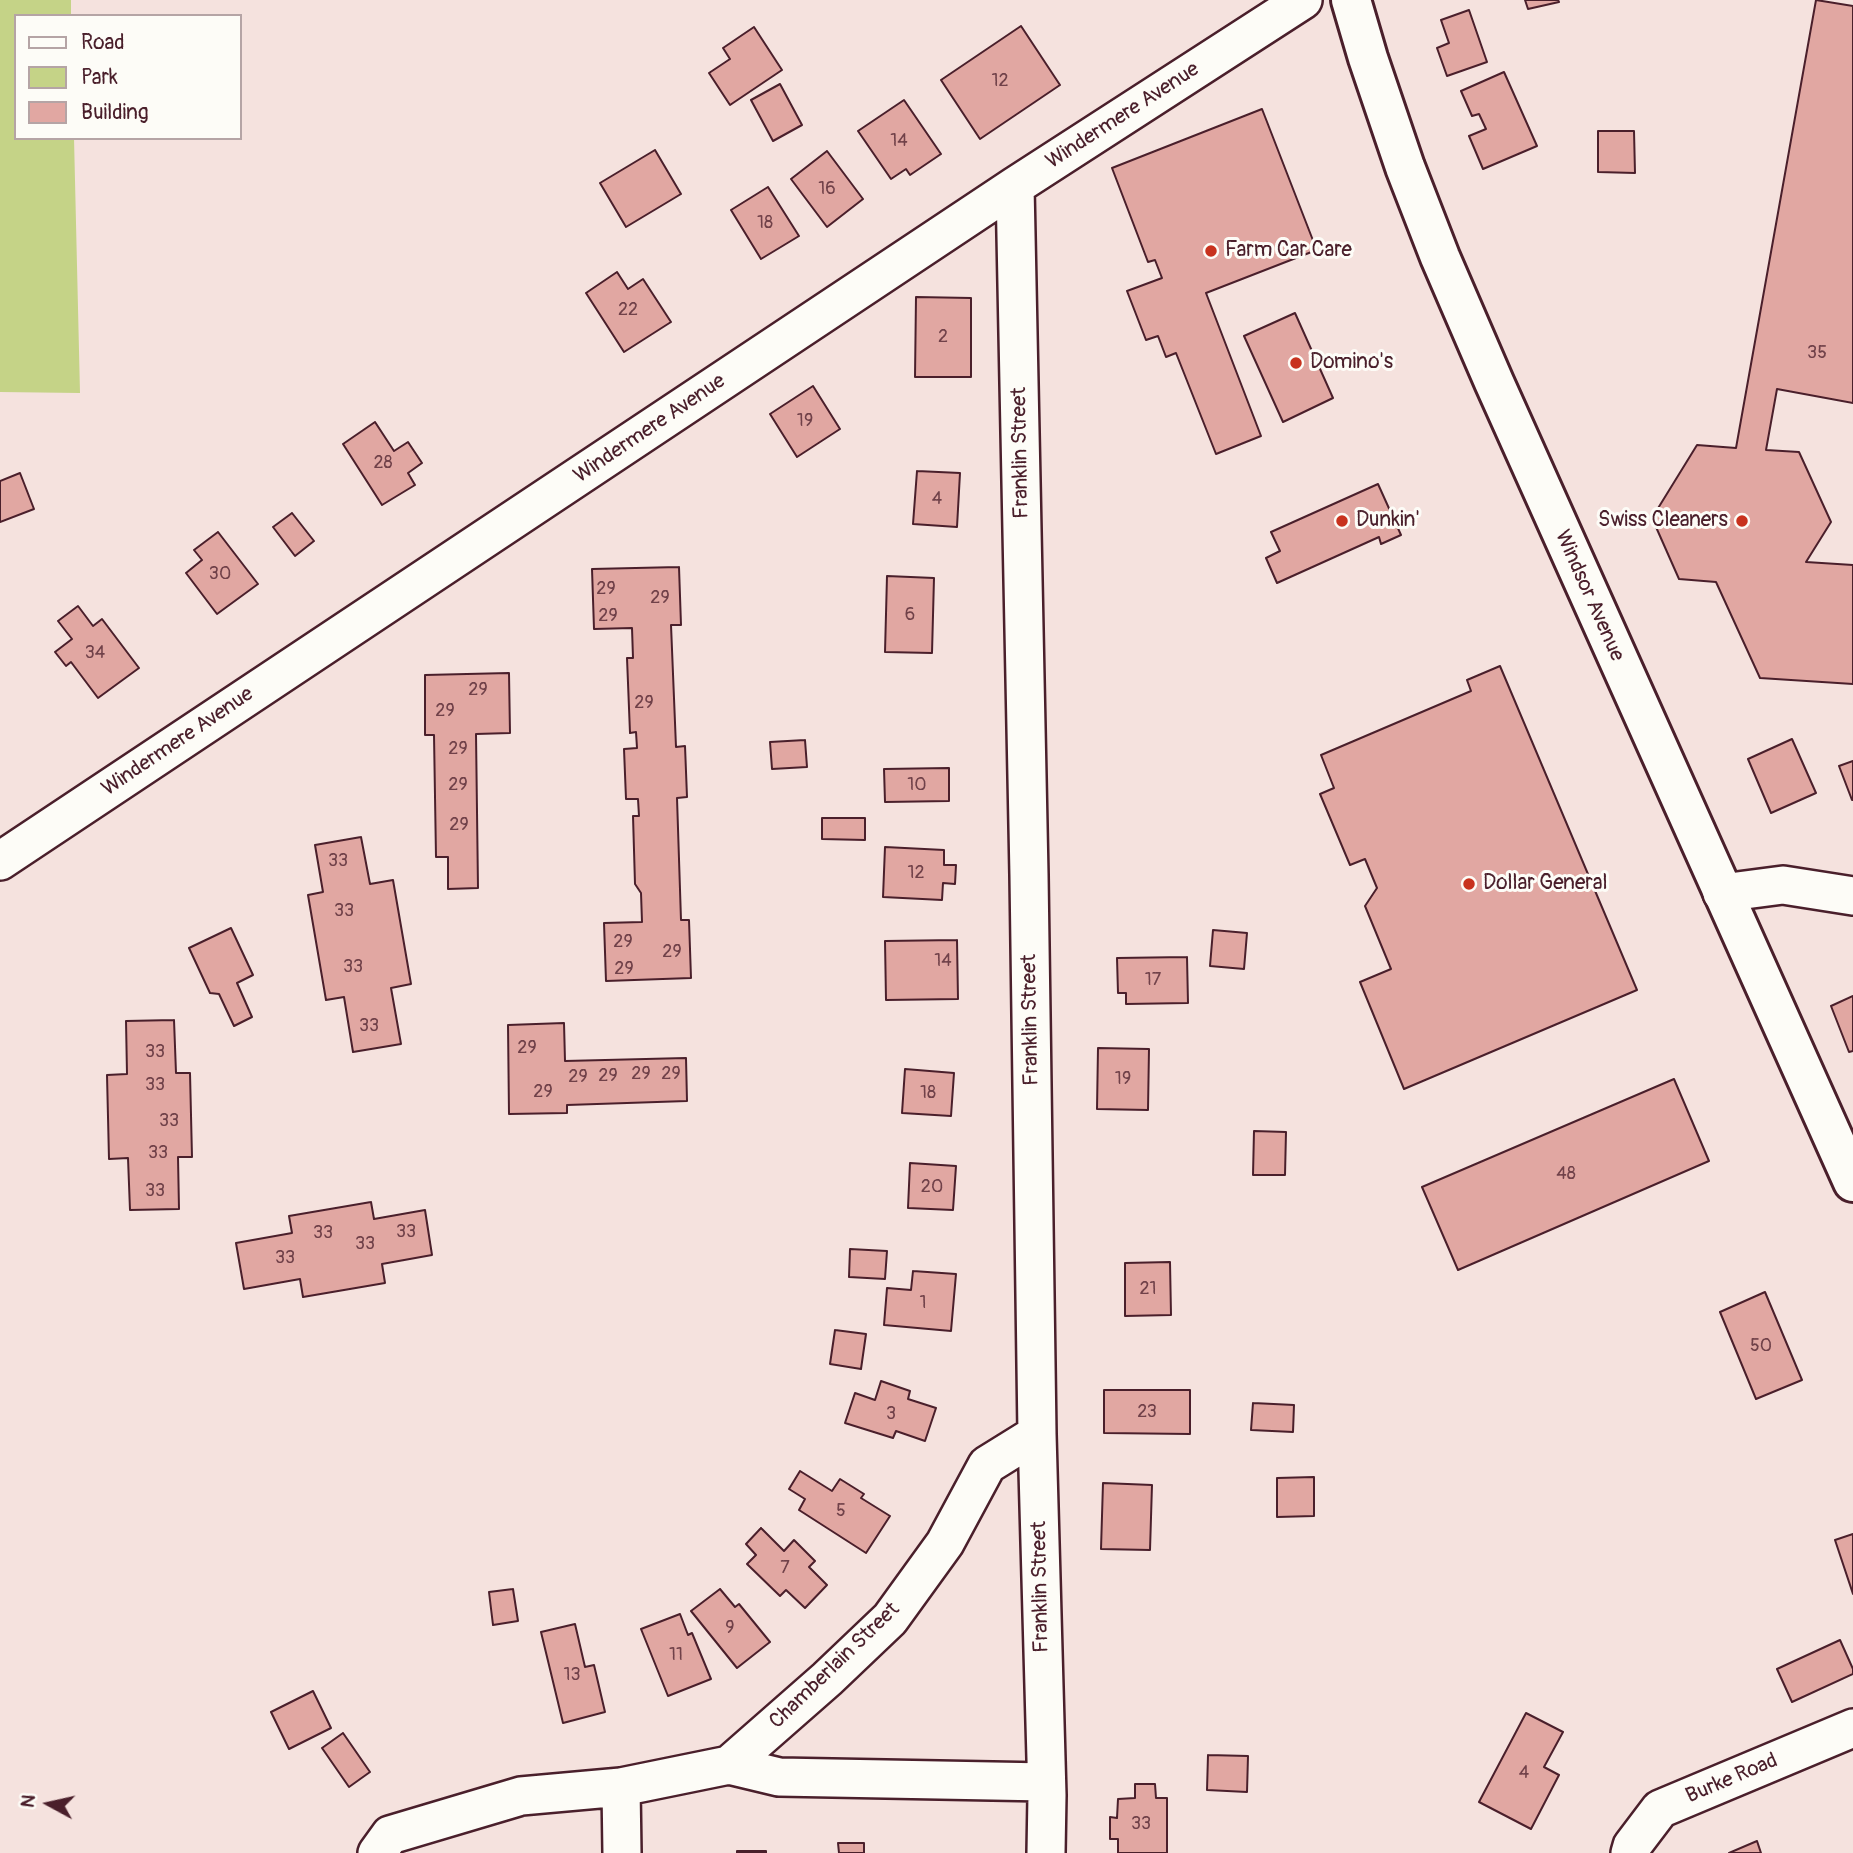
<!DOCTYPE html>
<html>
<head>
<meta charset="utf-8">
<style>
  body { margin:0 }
  #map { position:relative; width:1853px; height:1853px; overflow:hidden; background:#f5e2de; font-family:Pangolin,sans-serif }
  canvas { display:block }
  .legend { position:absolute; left:14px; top:14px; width:228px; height:126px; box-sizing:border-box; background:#fdfcf7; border:2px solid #b5a4a5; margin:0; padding:9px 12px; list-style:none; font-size:21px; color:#4a1f2b }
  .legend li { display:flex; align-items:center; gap:14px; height:35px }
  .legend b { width:35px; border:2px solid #b5a4a5 }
  .north { position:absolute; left:14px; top:1769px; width:70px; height:70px; -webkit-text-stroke:5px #fdfcf7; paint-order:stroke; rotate:278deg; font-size:19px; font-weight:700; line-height:28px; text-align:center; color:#4a1f2b }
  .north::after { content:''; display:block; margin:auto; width:24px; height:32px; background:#4a1f2b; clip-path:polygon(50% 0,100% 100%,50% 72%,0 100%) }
</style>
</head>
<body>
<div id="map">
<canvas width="1853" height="1853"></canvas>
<ul class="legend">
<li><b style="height:9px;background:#fdfcf7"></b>Road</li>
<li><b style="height:19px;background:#c5d387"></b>Park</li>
<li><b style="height:19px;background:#e1a7a2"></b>Building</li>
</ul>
<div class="north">N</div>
</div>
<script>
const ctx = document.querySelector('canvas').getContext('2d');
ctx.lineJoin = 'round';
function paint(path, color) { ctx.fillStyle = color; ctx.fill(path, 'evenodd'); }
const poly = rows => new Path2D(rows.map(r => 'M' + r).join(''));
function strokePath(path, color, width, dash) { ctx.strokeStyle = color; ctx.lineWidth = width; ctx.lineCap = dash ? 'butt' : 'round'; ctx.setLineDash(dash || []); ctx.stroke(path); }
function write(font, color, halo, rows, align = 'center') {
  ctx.font = font + ' Pangolin,sans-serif'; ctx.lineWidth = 6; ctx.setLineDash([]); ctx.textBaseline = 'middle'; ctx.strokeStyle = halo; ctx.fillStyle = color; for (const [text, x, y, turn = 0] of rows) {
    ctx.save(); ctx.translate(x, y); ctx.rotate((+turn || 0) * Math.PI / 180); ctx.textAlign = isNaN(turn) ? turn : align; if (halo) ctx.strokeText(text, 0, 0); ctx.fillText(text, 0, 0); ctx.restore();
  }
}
paint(poly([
  [0,0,71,0,71,16,16,16,16,138,74,138,80,393,0,392]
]), '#c5d387');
const building = poly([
  [1525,0,1558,0,1559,2,1528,9,1525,0],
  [1816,0,1853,6,1853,403,1777,389,1766,450,1799,452,1831,522,1806,562,1853,565,1853,684,1760,678,1716,582,1679,579,1652,518,1697,445,1736,448,1816,0],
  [1469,10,1487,62,1447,76,1437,48,1449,43,1441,20,1469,10],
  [1021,26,1060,85,980,139,941,80,1021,26],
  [754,27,782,70,730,105,709,73,730,59,723,48,754,27],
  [1504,72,1537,146,1483,169,1469,136,1486,129,1479,114,1472,116,1461,91,1504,72],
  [780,84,802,125,773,141,751,100,780,84],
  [904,100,941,154,910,175,906,169,891,179,858,131,904,100],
  [1262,109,1314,243,1314,251,1206,293,1261,436,1216,454,1176,353,1166,357,1158,336,1146,340,1127,291,1162,278,1155,260,1148,262,1112,168,1262,109],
  [1598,131,1634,131,1635,173,1598,172,1598,131],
  [655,150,681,194,626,227,600,183,655,150],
  [827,151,863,199,827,227,791,179,827,151],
  [768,187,799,236,761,259,731,210,768,187],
  [617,272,628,289,643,279,671,322,624,352,586,293,617,272],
  [916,297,971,298,971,377,915,377,916,297],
  [1295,313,1333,398,1283,422,1244,336,1295,313],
  [813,386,840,429,797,457,770,414,813,386],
  [375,422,394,451,408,442,422,463,408,473,415,485,382,505,343,444,375,422],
  [917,471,960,473,957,527,913,524,917,471],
  [20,473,34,509,0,522,0,481,20,473],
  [1378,484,1401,535,1381,544,1379,537,1277,583,1266,558,1280,551,1271,532,1378,484],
  [292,513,314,541,295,556,273,527,292,513],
  [218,532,258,584,217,614,186,573,202,560,194,550,218,532],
  [679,567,681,625,671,625,676,747,685,746,687,797,677,798,681,920,689,920,691,978,606,981,604,923,642,922,641,893,635,884,633,816,639,816,638,799,626,799,624,749,637,748,636,732,630,733,627,658,633,658,632,628,594,629,592,569,679,567],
  [887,576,934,578,932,653,885,652,887,576],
  [78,606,93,626,102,619,139,668,98,698,71,662,66,666,55,652,72,639,58,621,78,606],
  [1500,666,1637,990,1404,1089,1360,982,1391,969,1365,906,1377,888,1365,859,1350,865,1320,794,1334,788,1321,755,1471,691,1467,680,1500,666],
  [509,673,510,733,476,734,478,888,448,889,448,857,436,857,434,735,425,735,425,675,509,673],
  [1792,739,1816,793,1771,813,1748,759,1792,739],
  [805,740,807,767,772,769,770,742,805,740],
  [1853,761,1853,800,1852,800,1839,766,1853,761],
  [949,768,949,801,885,802,884,769,949,768],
  [822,818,865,818,865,840,822,839,822,818],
  [361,837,370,884,393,880,411,984,391,988,401,1044,353,1052,344,997,326,1000,308,895,323,892,315,845,361,837],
  [885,847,944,850,944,865,956,865,955,884,943,883,942,900,883,897,885,847],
  [231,928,253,975,237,983,252,1017,234,1026,219,994,210,993,189,948,231,928],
  [1213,930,1247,933,1244,969,1210,966,1213,930],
  [957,940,958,999,886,1000,885,941,957,940],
  [1187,957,1188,1003,1126,1004,1126,993,1118,993,1117,958,1187,957],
  [1853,996,1853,1051,1849,1052,1831,1006,1853,996],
  [174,1020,176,1073,190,1073,192,1157,178,1157,179,1209,130,1210,128,1158,109,1159,107,1075,127,1074,126,1021,174,1020],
  [564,1023,565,1061,686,1058,687,1101,567,1105,567,1113,509,1114,508,1025,564,1023],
  [1098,1048,1149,1049,1148,1110,1097,1109,1098,1048],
  [905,1069,954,1073,951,1116,902,1113,905,1069],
  [1674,1079,1709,1161,1458,1270,1422,1187,1674,1079],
  [1254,1131,1286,1132,1285,1175,1253,1175,1254,1131],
  [910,1163,956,1166,953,1210,908,1208,910,1163],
  [371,1202,374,1219,425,1210,432,1255,382,1264,385,1283,303,1297,300,1279,244,1289,236,1243,292,1233,289,1216,371,1202],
  [850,1249,887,1251,885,1279,849,1277,850,1249],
  [1170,1262,1171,1315,1125,1316,1125,1263,1170,1262],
  [913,1271,956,1274,951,1331,884,1325,887,1288,911,1290,913,1271],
  [1765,1292,1802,1380,1756,1399,1720,1312,1765,1292],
  [835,1330,866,1334,861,1369,830,1364,835,1330],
  [881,1381,910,1391,908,1399,936,1408,925,1441,896,1431,893,1438,845,1423,855,1393,875,1400,881,1381],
  [1104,1390,1190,1390,1190,1434,1104,1433,1104,1390],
  [1253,1403,1294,1405,1293,1432,1251,1430,1253,1403],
  [800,1471,832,1491,840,1479,864,1494,861,1498,890,1516,866,1553,799,1510,805,1499,789,1489,800,1471],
  [1314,1477,1314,1516,1277,1517,1277,1478,1314,1477],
  [1103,1483,1152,1485,1150,1550,1101,1549,1103,1483],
  [761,1528,784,1551,794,1540,815,1561,809,1567,827,1585,805,1608,786,1590,780,1596,747,1564,756,1555,746,1544,761,1528],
  [1853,1534,1853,1594,1835,1540,1853,1534],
  [513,1589,518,1621,493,1625,489,1592,513,1589],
  [720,1589,735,1607,739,1604,770,1642,737,1668,691,1611,720,1589],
  [680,1614,688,1635,692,1633,711,1679,668,1696,641,1629,680,1614],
  [575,1624,585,1667,594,1665,605,1712,563,1723,541,1632,575,1624],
  [1840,1640,1853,1669,1853,1674,1792,1702,1777,1669,1840,1640],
  [313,1691,331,1728,289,1749,271,1712,313,1691],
  [1526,1713,1563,1732,1544,1767,1559,1775,1531,1829,1479,1802,1526,1713],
  [343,1733,370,1772,349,1787,322,1748,343,1733],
  [1208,1755,1248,1756,1247,1792,1207,1790,1208,1755],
  [1135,1784,1155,1784,1156,1798,1167,1798,1167,1853,1118,1853,1118,1839,1110,1839,1110,1817,1117,1818,1118,1799,1135,1798,1135,1784],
  [1757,1841,1761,1853,1729,1853,1757,1841],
  [838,1843,864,1843,864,1853,839,1853,838,1843],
  [737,1851,766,1851,766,1853,737,1853,737,1851]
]);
paint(building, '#e1a7a2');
strokePath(building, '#4a1f2b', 2);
const minor = poly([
  [1015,186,1029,875,1037,1434,1047,1795,1046,1853],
  [0,861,1015,186,1303,0],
  [1722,893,1783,885,1853,896],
  [729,1765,779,1777,1046,1782],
  [621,1787,622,1853],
  [377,1853,390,1835,521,1796,621,1787,729,1765,827,1679,890,1619,945,1543,987,1465,1037,1434],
  [1630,1853,1632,1846,1660,1809,1853,1728]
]);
const primary = poly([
  [1351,0,1368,58,1405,167,1440,257,1494,382,1853,1182]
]);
strokePath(minor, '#4a1f2b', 42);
strokePath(primary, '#4a1f2b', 44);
strokePath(minor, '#fdfcf7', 37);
strokePath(primary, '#fdfcf7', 38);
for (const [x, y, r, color] of [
  [1211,251,7,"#c8321e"],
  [1296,363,7,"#c8321e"],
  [1342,521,7,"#c8321e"],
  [1742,521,7,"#c8321e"],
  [1469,884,7,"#c8321e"]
]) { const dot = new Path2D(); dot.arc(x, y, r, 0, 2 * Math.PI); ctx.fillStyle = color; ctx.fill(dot); strokePath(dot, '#fdfcf7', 2.5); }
write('18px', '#704149', null, [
  ["12",1000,81],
  ["14",899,141],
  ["16",827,189],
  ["18",765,223],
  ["22",628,310],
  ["2",943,337],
  ["35",1817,353],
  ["19",805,421],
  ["28",383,463],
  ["4",937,499],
  ["30",220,574],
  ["29",606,589],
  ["29",660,598],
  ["6",910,615],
  ["29",608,616],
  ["34",95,653],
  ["29",478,690],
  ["29",644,703],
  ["29",445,711],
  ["29",458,749],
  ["29",458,785],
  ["10",917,785],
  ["29",459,825],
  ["33",338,861],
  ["12",916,873],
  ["33",344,911],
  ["29",623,942],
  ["29",672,952],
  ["14",943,961],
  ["33",353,967],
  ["29",624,969],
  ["17",1153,980],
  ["33",369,1026],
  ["29",527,1048],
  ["33",155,1052],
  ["29",641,1074],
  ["29",671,1074],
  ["29",608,1076],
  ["29",578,1077],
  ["19",1123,1079],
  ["33",155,1085],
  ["29",543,1092],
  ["18",928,1093],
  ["33",169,1121],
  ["33",158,1153],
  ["48",1566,1174],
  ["20",932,1187],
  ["33",155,1191],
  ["33",406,1232],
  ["33",323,1233],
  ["33",365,1244],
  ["33",285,1258],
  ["21",1148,1289],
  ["1",923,1303],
  ["50",1761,1346],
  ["23",1147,1412],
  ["3",891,1414],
  ["5",841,1511],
  ["7",785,1568],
  ["9",730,1628],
  ["11",676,1655],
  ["13",572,1675],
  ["4",1524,1773],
  ["33",1141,1824]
]);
write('21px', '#4a1f2b', '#fdfcf7', [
  ["Windermere Avenue",1123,116,-33],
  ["Windermere Avenue",650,429,-34],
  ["Franklin Street",1021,453,-91],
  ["Windsor Avenue",1589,596,66],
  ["Windermere Avenue",178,742,-34],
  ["Franklin Street",1031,1020,-91],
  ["Franklin Street",1041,1587,-91],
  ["Chamberlain Street",835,1666,-44],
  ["Burke Road",1732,1779,-23]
]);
write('21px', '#4a1f2b', '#fdfcf7', [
  ["Farm Car Care",1225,251],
  ["Domino's",1310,363],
  ["Dunkin'",1356,521],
  ["Swiss Cleaners",1728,521,"right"],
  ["Dollar General",1483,884]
], 'left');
</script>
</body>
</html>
